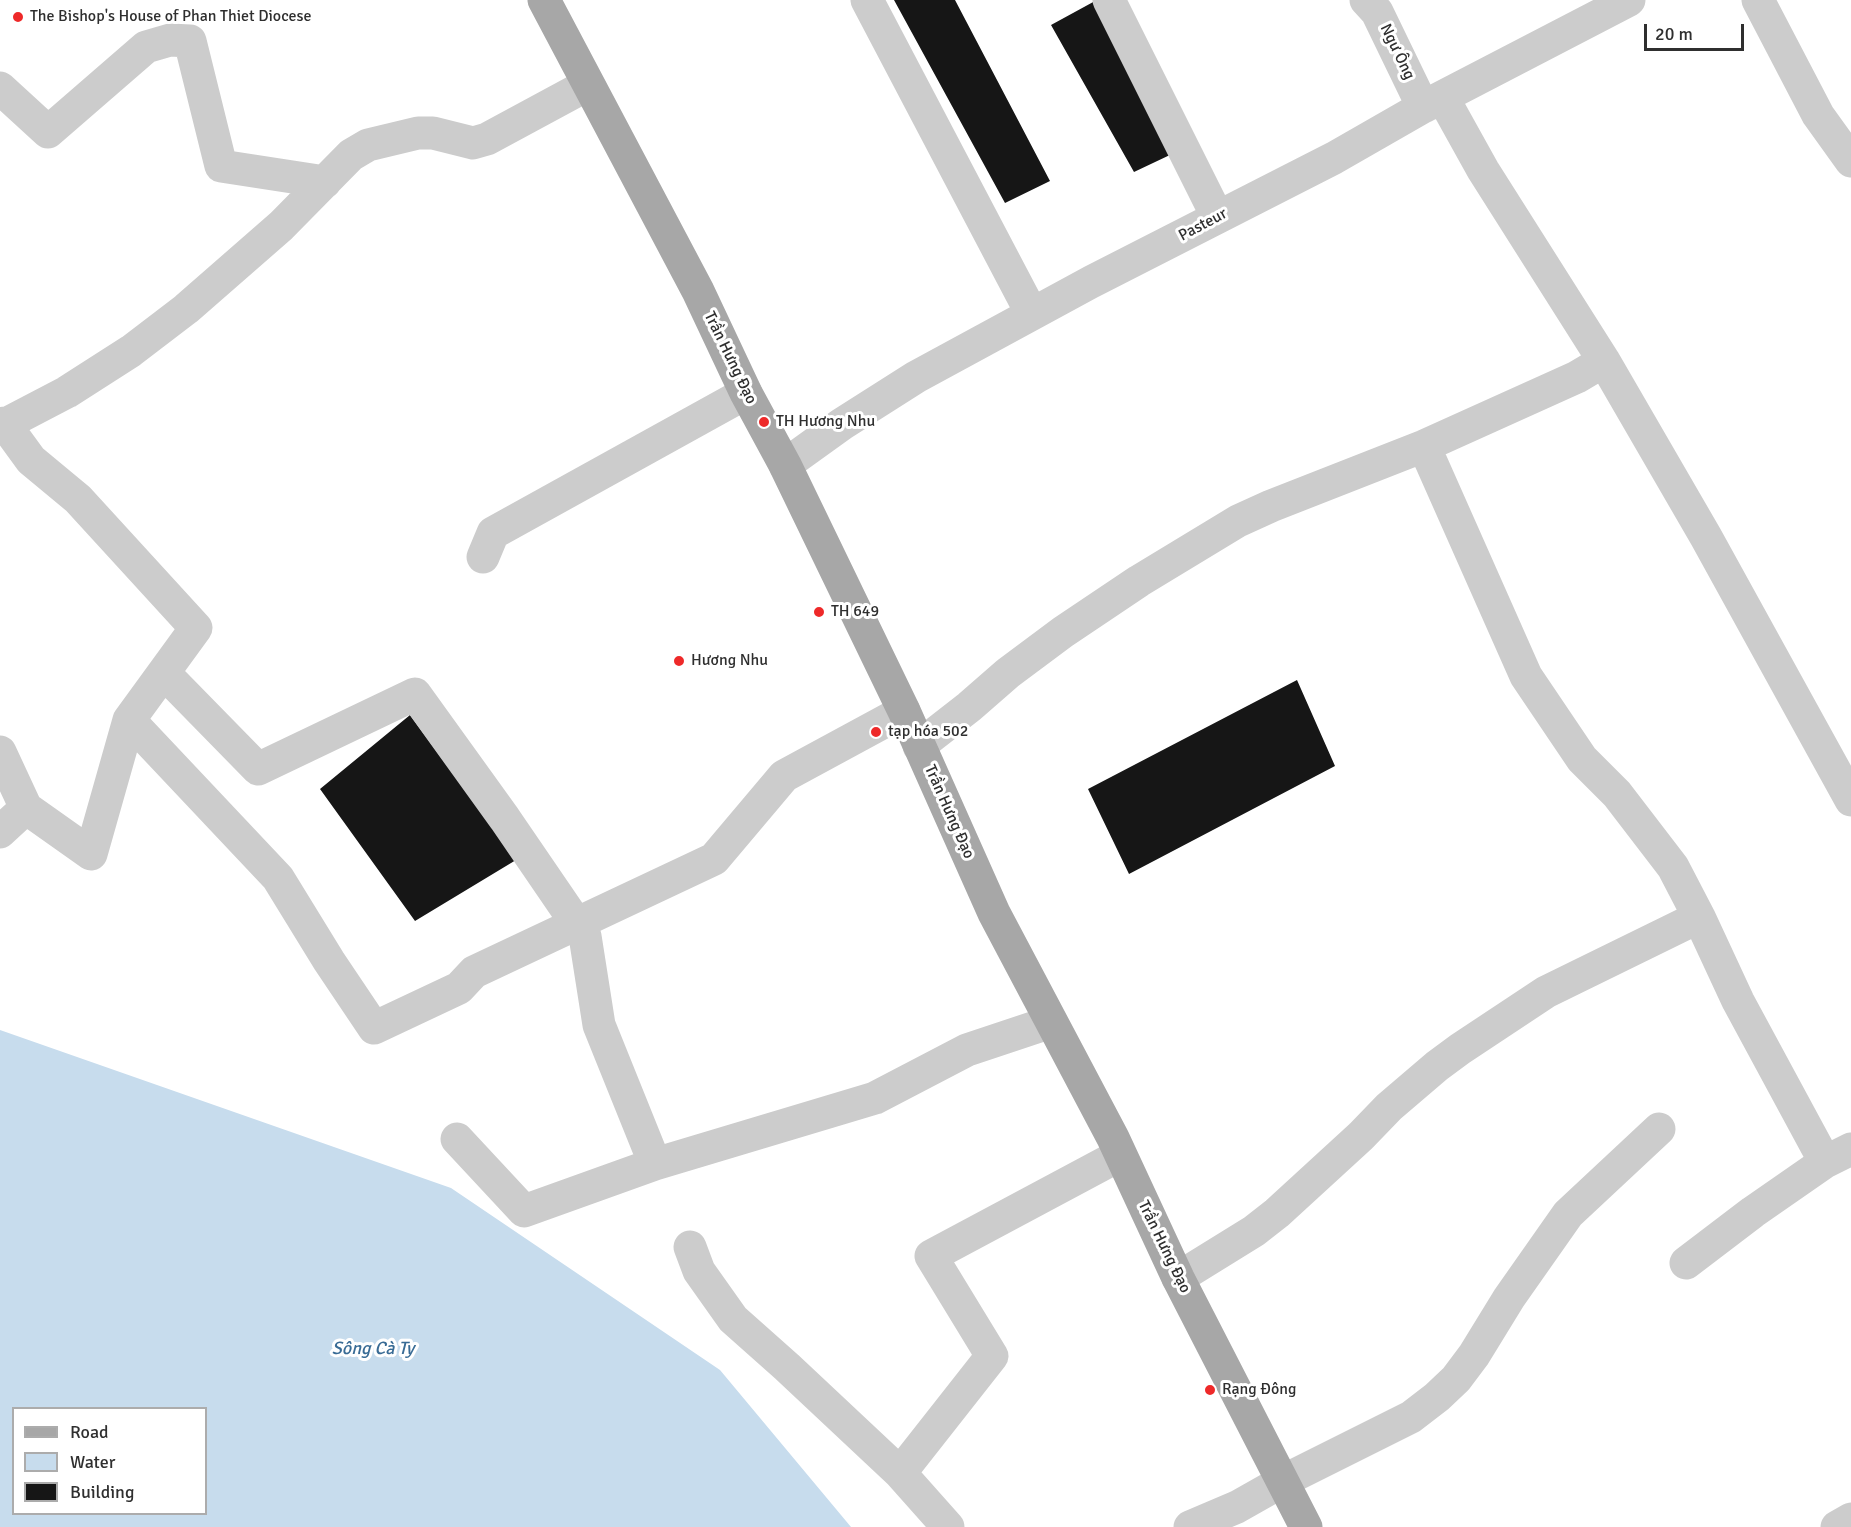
<!DOCTYPE html>
<html>
<head>
<meta charset="utf-8">
<style>
  body { margin:0 }
  #map { position:relative; width:1851px; height:1527px; overflow:hidden; background:#fff; font-family:Signika,sans-serif }
  canvas { display:block }
  .legend { position:absolute; left:12px; top:1407px; width:195px; height:108px; box-sizing:border-box; background:#fff; border:2px solid #acacac; margin:0; padding:8px 10px; list-style:none; font-size:18px; color:#2f2f2f }
  .legend li { display:flex; align-items:center; gap:12px; height:30px }
  .legend b { width:30px; border:2px solid #acacac }
  .scale { position:absolute; left:1644px; top:24px; width:100px; height:27px; box-sizing:border-box; border:3px solid #2f2f2f; border-top:0; padding-left:8px; font-size:18px; line-height:21px; white-space:nowrap; color:#2f2f2f; -webkit-text-stroke:4px #fff; paint-order:stroke }
</style>
</head>
<body>
<div id="map">
<canvas width="1851" height="1527"></canvas>
<ul class="legend">
<li><b style="height:8px;background:#a7a7a7"></b>Road</li>
<li><b style="height:16px;background:#c7dced"></b>Water</li>
<li><b style="height:16px;background:#161616"></b>Building</li>
</ul>
<div class="scale">20 m</div>
</div>
<script>
const ctx = document.querySelector('canvas').getContext('2d');
ctx.lineJoin = 'round';
function paint(path, color) { ctx.fillStyle = color; ctx.fill(path, 'evenodd'); }
const poly = rows => new Path2D(rows.map(r => 'M' + r).join(''));
function strokePath(path, color, width, dash) { ctx.strokeStyle = color; ctx.lineWidth = width; ctx.lineCap = dash ? 'butt' : 'round'; ctx.setLineDash(dash || []); ctx.stroke(path); }
function write(font, color, halo, rows, align = 'center') {
  ctx.font = font + ' Signika,sans-serif'; ctx.lineWidth = 6; ctx.setLineDash([]); ctx.textBaseline = 'middle'; ctx.strokeStyle = halo; ctx.fillStyle = color; for (const [text, x, y, turn = 0] of rows) {
    ctx.save(); ctx.translate(x, y); ctx.rotate((+turn || 0) * Math.PI / 180); ctx.textAlign = isNaN(turn) ? turn : align; if (halo) ctx.strokeText(text, 0, 0); ctx.fillText(text, 0, 0); ctx.restore();
  }
}
paint(poly([
  [0,1030,451,1188,720,1370,851,1527,0,1527],
  [14,1408,206,1408,206,1514,14,1514]
]), '#c7dced');
paint(poly([
  [894,0,955,0,1050,181,1005,203],
  [1095,1,1172,154,1134,172,1051,25],
  [1297,680,1335,766,1129,874,1088,789],
  [410,715,516,860,415,921,320,789]
]), '#161616');
strokePath(poly([
  [867,0,1032,314],
  [1109,0,1217,216],
  [1366,0,1377,12,1423,107],
  [1758,0,1818,115,1851,161],
  [0,88,48,132,146,47,170,40,190,41,221,166,325,182],
  [1443,98,1483,170,1604,361,1706,537,1851,800],
  [0,427,67,392,131,351,186,309,281,226,351,155,368,145,418,133,433,133,473,143,487,139,587,85],
  [1424,446,1526,676,1582,759,1617,794,1673,867,1699,917,1738,1001,1825,1162],
  [785,465,842,424,916,377,1091,282,1334,158,1423,107,1629,0],
  [483,557,493,533,746,393],
  [164,673,258,769,415,694,505,819,585,936,599,1025,655,1164],
  [129,720,278,878,329,961,374,1028,459,988,474,972,714,859,784,776,904,711],
  [919,746,969,707,1008,673,1063,632,1139,581,1238,521,1271,506,1424,446,1577,377,1604,361],
  [0,752,26,808],
  [0,832,26,808,91,854,129,720,196,628,78,499,31,460,4,423],
  [457,1139,524,1211,655,1164,875,1098,967,1050,1051,1022],
  [690,1247,699,1271,733,1319,787,1367,900,1473],
  [1686,1263,1753,1212,1825,1162,1851,1149],
  [1178,1278,1254,1231,1277,1213,1361,1136,1389,1107,1437,1066,1460,1049,1546,992,1699,917],
  [948,1527,900,1473,992,1356,931,1256,1120,1155],
  [1190,1527,1237,1507,1283,1481,1411,1417,1437,1397,1456,1379,1474,1355,1509,1298,1568,1214,1659,1129],
  [1837,1527,1851,1519]
]), '#ccc', 33);
strokePath(poly([
  [544,0,698,291,746,393,785,465,904,711,994,913,1113,1138,1178,1278,1306,1527]
]), '#a7a7a7', 33);
for (const [x, y, r, color] of [
  [18,17,6,"#ee2929"],
  [764,422,6,"#ee2929"],
  [819,612,6,"#ee2929"],
  [679,661,6,"#ee2929"],
  [876,732,6,"#ee2929"],
  [1210,1390,6,"#ee2929"]
]) { const dot = new Path2D(); dot.arc(x, y, r, 0, 2 * Math.PI); ctx.fillStyle = color; ctx.fill(dot); strokePath(dot, '#fff', 2); }
write('16px', '#2f2f2f', '#fff', [
  ["The Bishop's House of Phan Thiet Diocese",30,17],
  ["TH Hương Nhu",776,422],
  ["TH 649",831,612],
  ["Hương Nhu",691,661],
  ["tạp hóa 502",888,732],
  ["Rạng Đông",1222,1390]
], 'left');
write('16px', '#2f2f2f', '#fff', [
  ["Ngư Ông",1397,52,64],
  ["Pasteur",1203,225,-28],
  ["Trần Hưng Đạo",730,358,64],
  ["Trần Hưng Đạo",949,812,66],
  ["Trần Hưng Đạo",1164,1247,64]
]);
write('italic 18px', '#386b95', '#fff', [
  ["Sông Cà Ty",373,1349]
]);
</script>
</body>
</html>
